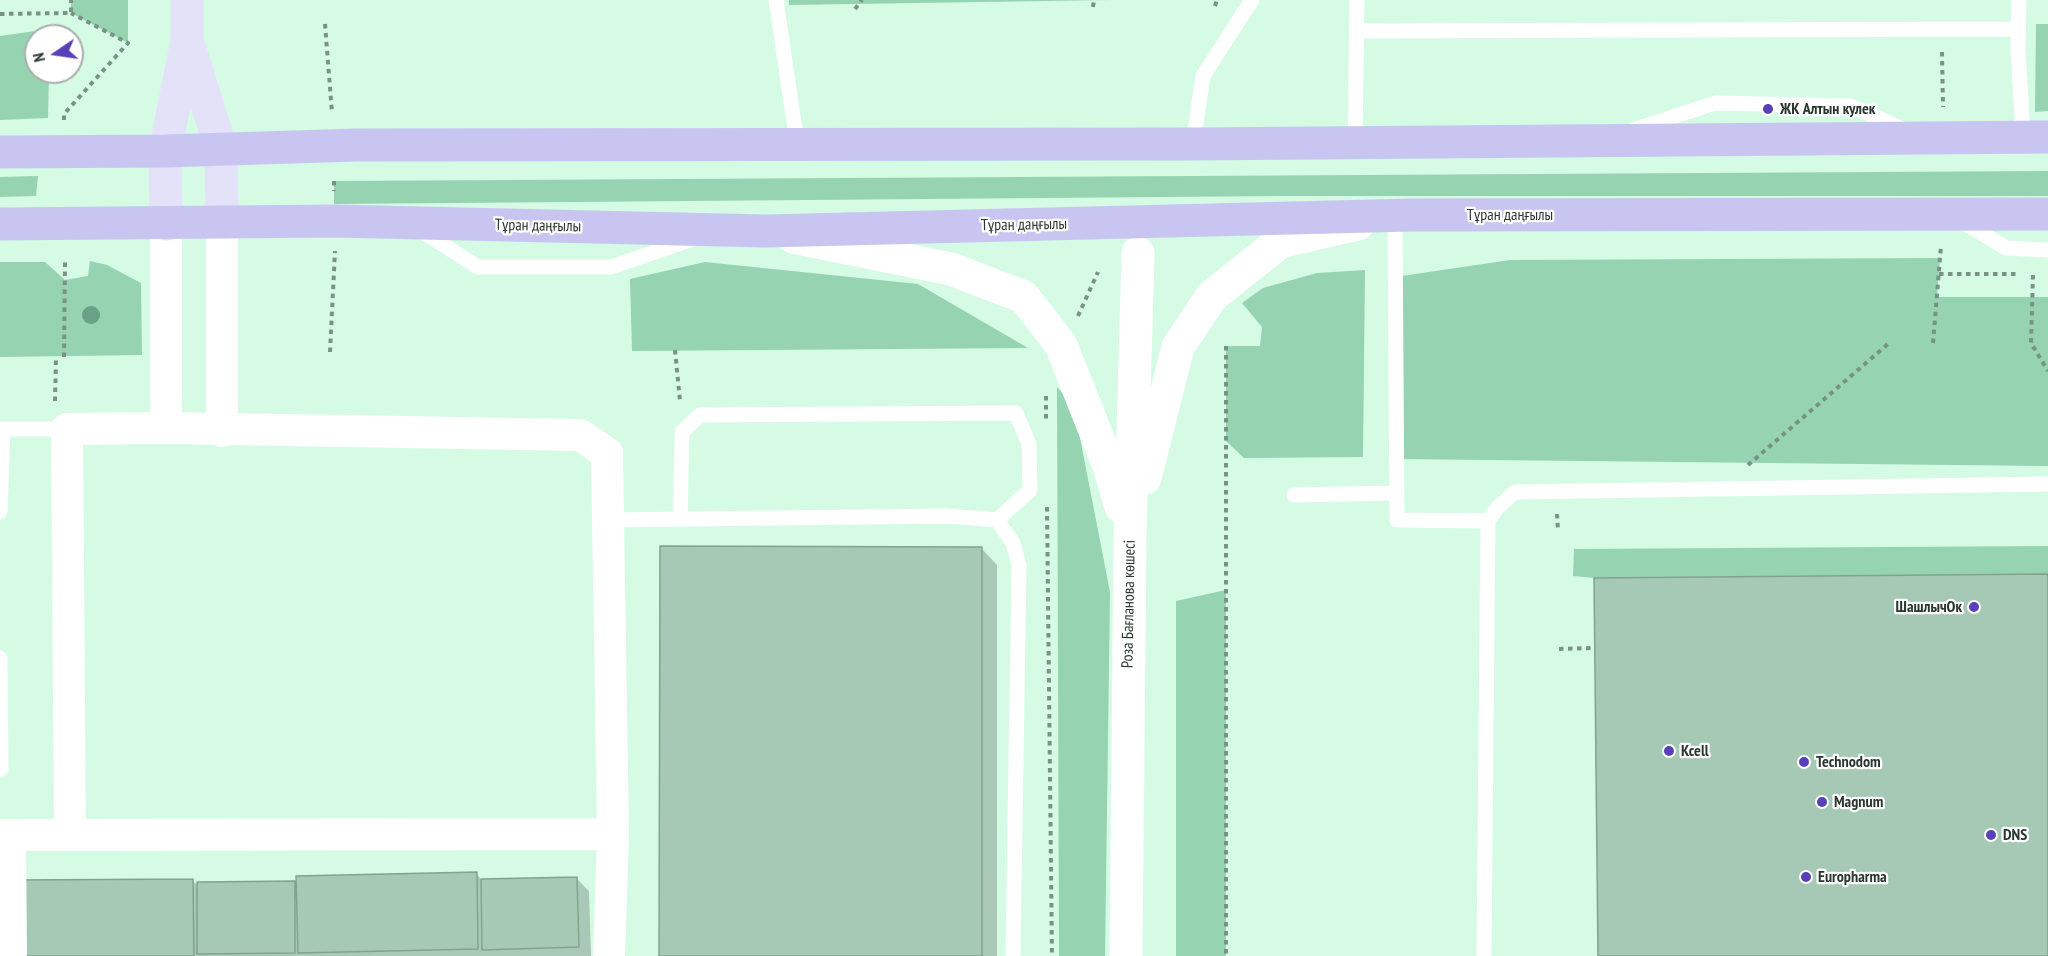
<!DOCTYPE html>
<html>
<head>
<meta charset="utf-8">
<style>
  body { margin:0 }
  #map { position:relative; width:2048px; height:956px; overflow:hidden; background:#d5fbe5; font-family:"PT Sans Narrow",sans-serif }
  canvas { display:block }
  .north { position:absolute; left:24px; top:24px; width:60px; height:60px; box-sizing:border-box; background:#fff; border:2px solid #a9afac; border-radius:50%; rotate:257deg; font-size:16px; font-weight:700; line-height:24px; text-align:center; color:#29372f }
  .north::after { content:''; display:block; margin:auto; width:21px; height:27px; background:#5840b8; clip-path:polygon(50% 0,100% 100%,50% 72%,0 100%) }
</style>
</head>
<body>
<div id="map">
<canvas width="2048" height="956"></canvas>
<div class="north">N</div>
</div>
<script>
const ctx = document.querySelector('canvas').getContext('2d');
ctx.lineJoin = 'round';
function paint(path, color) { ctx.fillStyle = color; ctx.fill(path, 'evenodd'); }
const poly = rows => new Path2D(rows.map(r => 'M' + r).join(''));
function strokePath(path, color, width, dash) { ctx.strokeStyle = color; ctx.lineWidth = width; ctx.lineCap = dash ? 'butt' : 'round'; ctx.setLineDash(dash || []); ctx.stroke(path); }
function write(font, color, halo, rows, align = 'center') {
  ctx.font = font + ' "PT Sans Narrow",sans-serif'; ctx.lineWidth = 4.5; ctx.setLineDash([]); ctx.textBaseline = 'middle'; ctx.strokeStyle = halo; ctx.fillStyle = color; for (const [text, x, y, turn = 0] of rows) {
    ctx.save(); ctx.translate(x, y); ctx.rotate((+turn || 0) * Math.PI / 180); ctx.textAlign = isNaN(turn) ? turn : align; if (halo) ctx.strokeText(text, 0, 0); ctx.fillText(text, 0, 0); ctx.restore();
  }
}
paint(poly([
  [71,0,128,0,128,43,71,13],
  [789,0,1111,0,789,5],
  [2036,24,2048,24,2048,111,2035,112],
  [49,29,49,36,36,36,36,72,49,72,48,118,0,120,0,36],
  [2048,171,2048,196,1280,196,334,204,334,181],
  [38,176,36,196,0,197,0,177],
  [1940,258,1937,297,2048,297,2048,466,1396,459,1395,277,1510,260],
  [90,261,107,265,141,283,142,355,0,357,0,262,45,262,65,280,88,276],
  [705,262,918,284,1028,348,632,351,630,279],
  [1365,270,1363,457,1244,458,1226,441,1226,346,1260,346,1262,327,1242,303,1263,288,1317,273],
  [1057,387,1074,407,1110,592,1105,956,1059,956],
  [2048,546,2048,574,1594,578,1573,576,1574,549],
  [1226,590,1226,956,1176,956,1176,601]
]), '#96d3b1');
paint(poly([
  [981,548,997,565,997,956,661,956],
  [476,874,483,881,577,879,589,891,591,956,0,956,192,880,198,886,294,882,298,886]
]), '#0003');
const building = poly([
  [660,546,982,547,982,956,659,956,660,546],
  [2048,574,2048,956,1598,956,1594,578,2048,574],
  [477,872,478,949,298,953,296,876,477,872],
  [577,877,579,947,482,950,481,879,577,877],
  [193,879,194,956,16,956,15,880,193,879],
  [295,881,295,953,197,954,197,882,295,881]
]);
paint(building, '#a5c9b4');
strokePath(building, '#80a38f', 1.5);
strokePath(poly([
  [1215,6,1217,0],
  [1093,7,1094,0],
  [855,9,862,0],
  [0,14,71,13,71,0],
  [325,24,332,113],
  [1942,52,1943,107],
  [64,120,64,114,128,43,71,13],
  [334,181,334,191],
  [1939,274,2019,274],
  [2033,275,2031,343,2048,371],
  [1078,316,1098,272],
  [1933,343,1941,246],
  [1226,346,1226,956],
  [675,350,680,401],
  [330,352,335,251],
  [64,357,65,262],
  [1046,396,1046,421],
  [55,401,56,357],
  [1748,465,1888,344],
  [1047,507,1052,956],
  [1557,514,1558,531],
  [1559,649,1594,648]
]), '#799284', 4, [4.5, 4.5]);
strokePath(poly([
  [776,0,797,143],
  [2019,0,2018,48,2023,137],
  [1357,31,2018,29],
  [1633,130,1715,103,1851,106,1905,130],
  [1355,141,1357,0],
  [1193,144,1203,76,1252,0],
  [1395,216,1397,520,1488,521,1497,508,1515,492,2048,484],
  [1960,220,2006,248,2048,250],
  [418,229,478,267,611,267,693,239],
  [0,429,67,429],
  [1294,495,1397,493],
  [0,512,3,429],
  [680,519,682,432,700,415,1016,413,1029,444,1030,490,997,520],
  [608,520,947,516,997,520,1013,543,1019,565,1013,956],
  [0,658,1,769],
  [1484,956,1488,521]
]), '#fff', 15);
strokePath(poly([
  [222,222,222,431],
  [166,224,166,428,580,435,607,453,613,834,609,956],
  [70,834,67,429,166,428],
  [0,835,613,834],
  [10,835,11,956]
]), '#fff', 32);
strokePath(poly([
  [793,237,951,269,1024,297,1061,345,1109,466,1121,507],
  [1145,478,1178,347,1212,296,1280,242,1358,224],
  [1126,956,1130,538,1138,253]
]), '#fff', 33);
strokePath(poly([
  [188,43,221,149,222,222],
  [166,224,165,151,187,41,187,0]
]), '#e4e2f8', 33);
strokePath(poly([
  [0,152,165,151,357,145,1193,144,2048,137],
  [0,224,335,221,766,231,1412,215,2048,214]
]), '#c8c6f1', 33);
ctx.fillStyle = '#69a186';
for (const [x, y] of [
  [91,315]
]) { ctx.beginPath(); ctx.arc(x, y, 9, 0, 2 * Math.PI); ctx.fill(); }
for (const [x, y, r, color] of [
  [1768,109,6,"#5840b8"],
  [1974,607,6,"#5840b8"],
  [1669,751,6,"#5840b8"],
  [1804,762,6,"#5840b8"],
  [1822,802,6,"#5840b8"],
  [1991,835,6,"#5840b8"],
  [1806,877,6,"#5840b8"]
]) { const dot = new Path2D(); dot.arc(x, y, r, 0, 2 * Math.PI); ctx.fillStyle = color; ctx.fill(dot); strokePath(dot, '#fff', 2); }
write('bold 16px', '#29372f', '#fff', [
  ["ЖК Алтын кулек",1780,109],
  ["ШашлычОк",1962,607,"right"],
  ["Kcell",1681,751],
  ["Technodom",1816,762],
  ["Magnum",1834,802],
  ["DNS",2003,835],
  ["Europharma",1818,877]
], 'left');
write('16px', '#29372f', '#fff', [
  ["Тұран даңғылы",1510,215],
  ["Тұран даңғылы",1024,225,-1],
  ["Тұран даңғылы",538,226,1],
  ["Роза Бағланова көшесі",1129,604,-89]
]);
</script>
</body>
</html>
